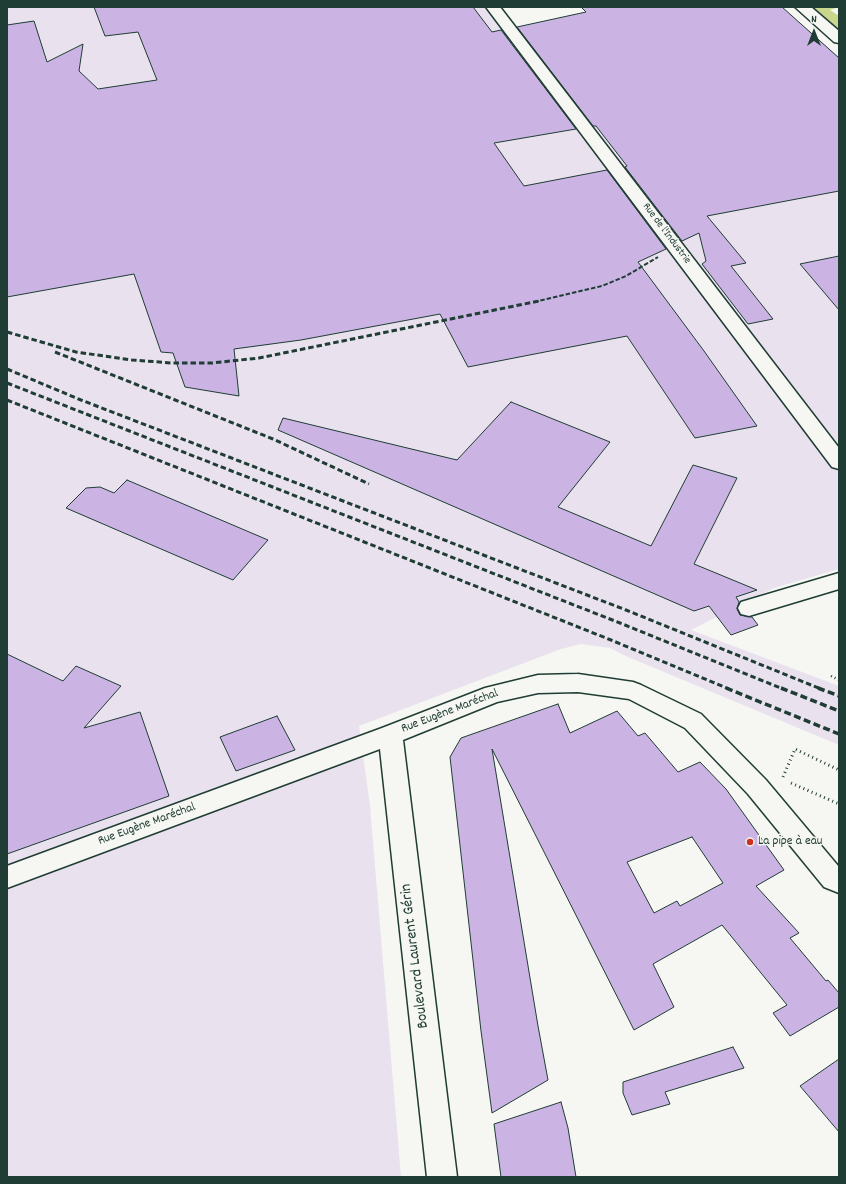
<!DOCTYPE html>
<html>
<head>
<meta charset="utf-8">
<style>
  body { margin:0 }
  #map { position:relative; width:846px; height:1184px; overflow:hidden; background:#f6f6f2; font-family:Dekko,sans-serif }
  canvas { display:block }
  .frame { position:absolute; inset:0; border:8px solid #1f3d34; pointer-events:none }
  .north { position:absolute; left:794px; top:12px; width:40px; height:40px; -webkit-text-stroke:3px #f6f6f2; paint-order:stroke; rotate:0deg; font-size:11px; font-weight:700; line-height:16px; text-align:center; color:#1f3d34 }
  .north::after { content:''; display:block; margin:auto; width:14px; height:18px; background:#1f3d34; clip-path:polygon(50% 0,100% 100%,50% 72%,0 100%) }
</style>
</head>
<body>
<div id="map">
<canvas width="846" height="1184"></canvas>
<div class="frame"></div>
<div class="north">N</div>
</div>
<script>
const ctx = document.querySelector('canvas').getContext('2d');
ctx.lineJoin = 'round';
function paint(path, color) { ctx.fillStyle = color; ctx.fill(path, 'evenodd'); }
const poly = rows => new Path2D(rows.map(r => 'M' + r).join(''));
function strokePath(path, color, width, dash) { ctx.strokeStyle = color; ctx.lineWidth = width; ctx.lineCap = dash ? 'butt' : 'round'; ctx.setLineDash(dash || []); ctx.stroke(path); }
function write(font, color, halo, rows, align = 'center') {
  ctx.font = font + ' Dekko,sans-serif'; ctx.lineWidth = 3; ctx.setLineDash([]); ctx.textBaseline = 'middle'; ctx.strokeStyle = halo; ctx.fillStyle = color; for (const [text, x, y, turn = 0] of rows) {
    ctx.save(); ctx.translate(x, y); ctx.rotate((+turn || 0) * Math.PI / 180); ctx.textAlign = isNaN(turn) ? turn : align; if (halo) ctx.strokeText(text, 0, 0); ctx.fillText(text, 0, 0); ctx.restore();
  }
}
paint(poly([
  [7,7,490,7,518,44,723,7,782,7,839,57,839,569,774,588,691,630,839,686,839,745,628,657,610,648,581,644,561,649,359,726,370,806,401,1177,7,1177]
]), '#e9e2ee');
paint(poly([
  [813,7,839,7,830,10,839,16,839,29]
]), '#c8d78b');
const building = poly([
  [94,7,473,7,492,32,501,30,576,129,494,143,524,186,607,170,666,249,638,262,704,351,757,426,695,438,627,336,468,367,440,314,301,340,234,349,239,396,185,387,173,353,161,352,134,274,7,297,7,25,34,21,47,62,83,44,79,71,98,89,157,80,138,32,105,36,94,7],
  [581,7,782,7,839,58,839,191,707,216,746,263,731,266,773,319,748,324,702,264,706,261,699,233,682,241,625,167,627,166,596,126,593,126,517,27,586,12,581,7],
  [839,256,839,310,800,264,839,256],
  [511,402,610,442,558,507,651,546,693,465,737,478,694,564,757,590,736,597,739,602,737,609,740,615,752,617,758,625,731,635,709,606,694,611,278,430,283,418,457,460,511,402],
  [127,480,268,540,233,580,66,508,86,488,100,487,114,493,127,480],
  [7,654,63,681,76,666,121,686,84,728,140,712,169,796,7,854,7,654],
  [558,704,570,733,617,711,638,736,645,733,678,772,700,762,726,789,784,870,756,886,799,933,790,938,826,981,828,980,839,993,839,1007,790,1036,773,1013,787,1005,722,925,653,964,674,1007,634,1030,492,749,538,1026,548,1080,492,1113,481,1031,450,757,461,738,558,704],
  [692,837,723,883,680,906,677,901,654,913,627,862,692,837],
  [277,716,295,750,236,771,220,737,277,716],
  [733,1047,744,1068,665,1092,670,1104,632,1115,623,1093,623,1082,733,1047],
  [839,1059,839,1132,800,1086,839,1059],
  [561,1102,568,1128,576,1177,501,1177,494,1124,561,1102]
]);
paint(building, '#cbb4e4');
strokePath(building, '#1f3d34', 1);
const minor = poly([
  [486,7,500,7,839,448,839,469,832,467,486,7],
  [795,7,811,7,839,31,839,43,834,42,795,7],
  [839,573,839,589,749,616,741,614,738,608,741,602,839,573],
  [578,674,633,682,641,685,701,714,766,780,839,867,839,893,824,887,748,794,685,728,629,699,578,692,538,693,497,702,403,740,457,1177,427,1177,380,749,7,888,7,866,382,728,485,688,538,675,578,674]
]);
strokePath(minor, '#1f3d34', 3);
strokePath(poly([
  [831,676,839,680]
]), '#1f3d34', 2.5, [1, 3]);
strokePath(poly([
  [783,777,795,749,839,770],
  [791,783,839,804]
]), '#1f3d34', 3, [1, 3.5]);
paint(minor, '#f6f6f2');
strokePath(poly([
  [534,302,602,286,626,276,658,257]
]), '#1f3d34', 2, [4.5, 2]);
strokePath(poly([
  [7,332,76,352,132,360,172,363,212,363,259,358,539,301],
  [55,352,273,439,369,484],
  [7,369,81,400,626,610,821,689],
  [7,383,620,623,783,689],
  [7,400,611,640,729,689]
]), '#1f3d34', 3, [5.5, 3]);
strokePath(poly([
  [726,688,839,734],
  [781,688,839,711],
  [818,688,839,696]
]), '#1f3d34', 3.5, [7, 3.5]);
for (const [x, y, r, color] of [
  [750,842,4,"#c8321e"]
]) { const dot = new Path2D(); dot.arc(x, y, r, 0, 2 * Math.PI); ctx.fillStyle = color; ctx.fill(dot); strokePath(dot, '#f6f6f2', 1.5); }
write('11px', '#1f3d34', '#f6f6f2', [
  ["Rue de l'Industrie",666,234,53]
]);
write('13px', '#1f3d34', '#f6f6f2', [
  ["Rue Eugène Maréchal",450,712,-21],
  ["Rue Eugène Maréchal",147,825,-20]
]);
write('13px', '#1f3d34', '#f6f6f2', [
  ["La pipe à eau",758,842]
], 'left');
write('16px', '#1f3d34', '#f6f6f2', [
  ["Boulevard Laurent Gérin",416,956,-97]
]);
</script>
</body>
</html>
